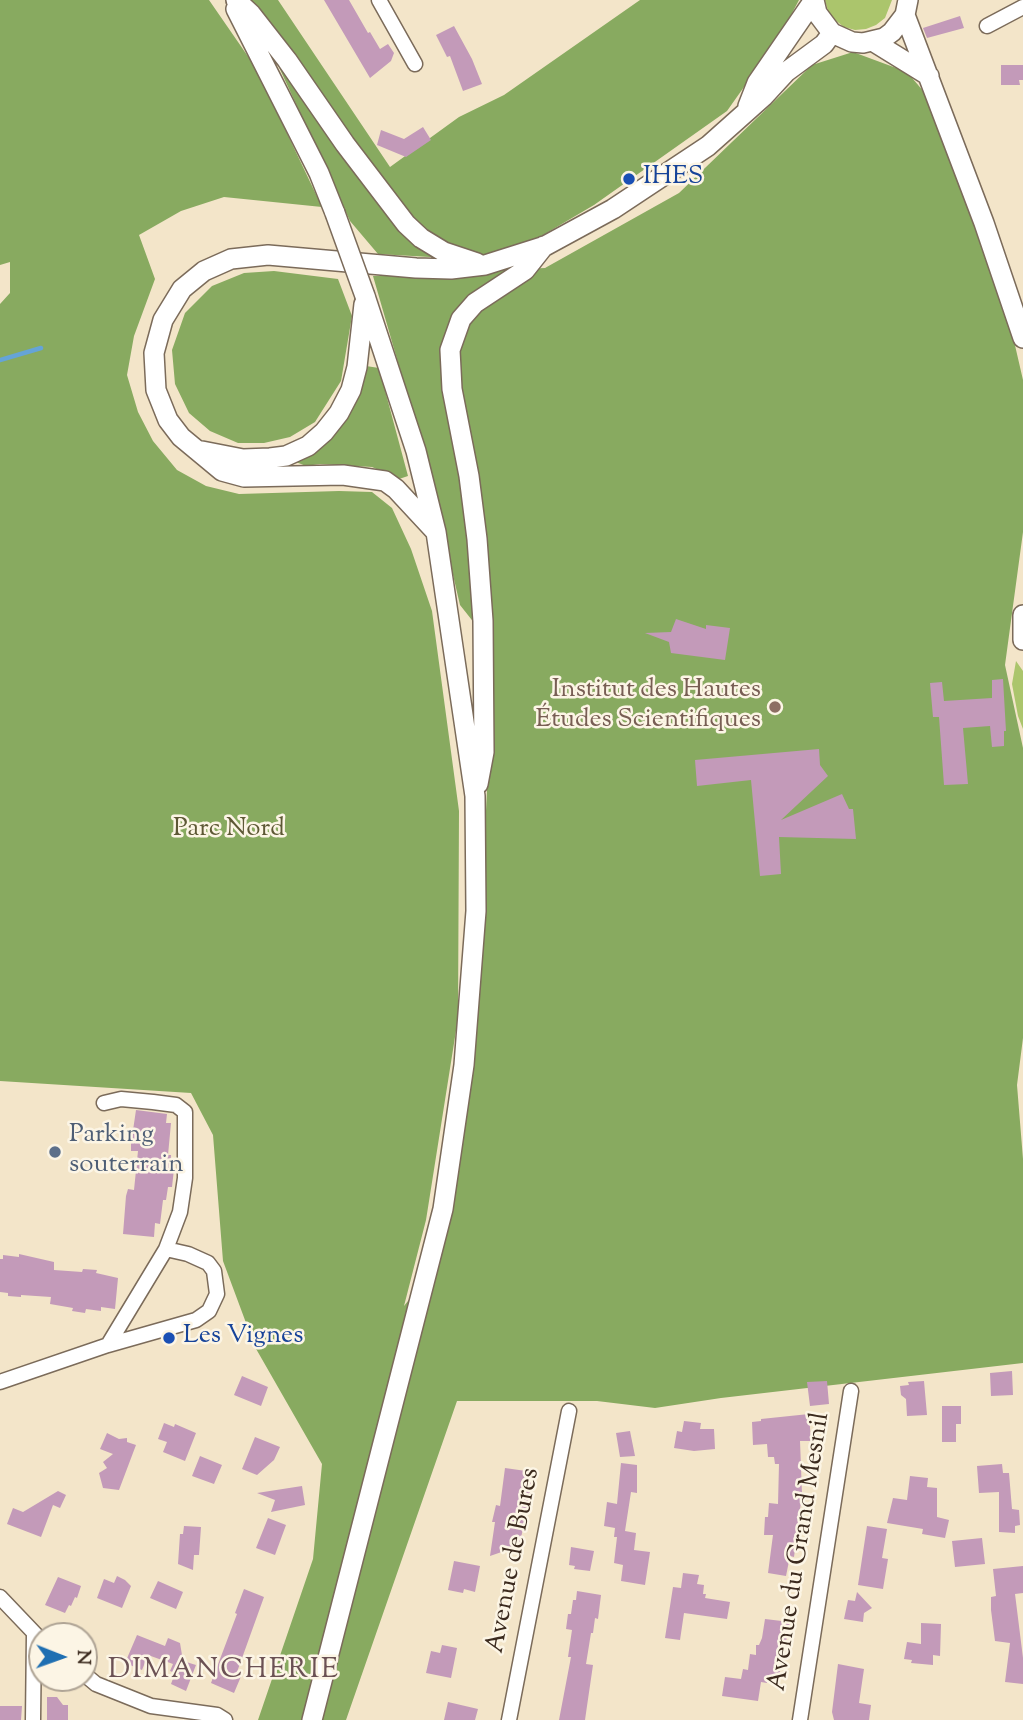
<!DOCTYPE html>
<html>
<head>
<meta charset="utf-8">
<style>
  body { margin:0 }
  #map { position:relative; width:1023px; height:1720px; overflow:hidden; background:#f3e5c9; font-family:"Sorts Mill Goudy",serif }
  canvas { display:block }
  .north { position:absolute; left:28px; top:1622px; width:70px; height:70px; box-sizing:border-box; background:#fcf5e5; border:2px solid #afa495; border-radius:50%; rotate:91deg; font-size:19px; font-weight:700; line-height:28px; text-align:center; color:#3b2a1e }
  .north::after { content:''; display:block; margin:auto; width:24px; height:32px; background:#1f6fb2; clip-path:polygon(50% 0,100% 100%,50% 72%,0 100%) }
</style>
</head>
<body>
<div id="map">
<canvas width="1023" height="1720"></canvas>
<div class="north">N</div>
</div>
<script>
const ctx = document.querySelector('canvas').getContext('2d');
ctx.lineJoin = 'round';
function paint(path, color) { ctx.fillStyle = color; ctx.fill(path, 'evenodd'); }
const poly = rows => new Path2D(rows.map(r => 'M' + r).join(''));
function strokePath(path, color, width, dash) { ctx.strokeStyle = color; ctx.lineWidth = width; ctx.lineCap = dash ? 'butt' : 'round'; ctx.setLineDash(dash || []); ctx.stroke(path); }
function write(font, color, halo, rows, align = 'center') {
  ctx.font = font + ' "Sorts Mill Goudy",serif'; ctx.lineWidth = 5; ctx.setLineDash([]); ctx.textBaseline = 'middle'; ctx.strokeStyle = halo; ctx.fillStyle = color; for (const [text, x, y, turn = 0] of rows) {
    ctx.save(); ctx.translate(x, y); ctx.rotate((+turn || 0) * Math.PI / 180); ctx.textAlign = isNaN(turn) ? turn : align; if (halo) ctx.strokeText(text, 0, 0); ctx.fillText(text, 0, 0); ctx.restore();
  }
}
paint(poly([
  [825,0,892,0,885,18,876,25,866,29,855,30,844,27,835,20,828,11],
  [1016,661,1023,671,1023,729,1018,716,1012,684]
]), '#abc56c');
paint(poly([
  [0,0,209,0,256,68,322,207,224,197,181,211,139,235,155,279,134,336,127,375,138,412,153,441,177,470,206,486,239,494,339,491,372,492,392,508,411,549,432,611,459,811,458,1018,426,1220,404,1306,439,1262,481,912,494,648,460,605,427,463,373,276,545,268,679,193,812,65,853,52,907,72,930,99,1008,315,1023,380,1023,532,1005,665,1023,748,1023,1038,1017,1085,1023,1159,1023,1363,721,1398,655,1408,597,1401,457,1401,346,1720,258,1720,313,1559,322,1464,255,1347,223,1261,213,1135,191,1093,0,1081,0,304,10,293,10,262,0,265],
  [248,0,278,0,390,167,459,117,504,95,640,0,799,0,780,36,727,111,594,205,499,261,378,254,350,221],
  [274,271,338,279,352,316,341,381,315,422,290,437,264,443,238,443,210,431,189,413,175,384,172,350,185,313,212,286,244,273],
  [366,366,379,368,408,476,399,479,372,467,320,464,306,466,296,462,313,455,334,433]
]), '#88aa60');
strokePath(poly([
  [0,360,41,348]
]), '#65a4d7', 4.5);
paint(poly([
  [324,0,349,0,368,33,370,32,380,49,388,44,394,53,391,61,370,78],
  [960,16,964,28,927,38,923,28],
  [454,26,472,59,482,84,463,91,450,56,447,57,436,35],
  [1001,65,1023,65,1023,80,1019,80,1020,85,1001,85],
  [423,127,431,140,406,157,377,145,381,130,404,139],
  [676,619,706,629,706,625,730,628,725,660,671,653,669,642,645,633,671,632],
  [1003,679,1006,731,1004,731,1004,746,992,747,990,726,963,728,968,784,944,785,939,717,933,717,930,683,942,682,944,701,992,698,992,680],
  [819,749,820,765,828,776,781,820,842,794,849,809,853,809,856,839,779,837,781,874,760,876,751,780,697,786,695,760],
  [136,1110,167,1114,166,1123,171,1123,168,1155,171,1155,170,1168,174,1169,172,1187,168,1187,166,1200,163,1200,160,1224,155,1223,154,1237,123,1234,126,1196,128,1189,134,1190,138,1151,131,1151,131,1144],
  [19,1254,54,1262,54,1270,82,1272,83,1269,97,1270,96,1273,118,1278,115,1309,101,1307,101,1311,86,1309,85,1313,72,1311,73,1308,50,1304,51,1297,21,1295,21,1297,8,1296,8,1293,0,1292,0,1259,3,1259,3,1255,19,1257],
  [1012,1371,1013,1395,991,1396,990,1373],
  [242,1376,268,1387,261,1406,234,1395],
  [827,1381,829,1404,810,1406,807,1382],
  [924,1381,927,1415,907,1416,906,1399,901,1395,900,1386,909,1385,908,1382],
  [942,1406,961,1406,961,1424,956,1424,956,1442,942,1442],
  [809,1414,811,1441,800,1441,802,1494,794,1557,790,1556,786,1576,768,1573,773,1535,764,1535,765,1517,768,1517,769,1503,778,1504,779,1464,775,1464,774,1457,768,1457,767,1444,753,1445,752,1422,761,1421,761,1419],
  [684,1421,701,1423,700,1429,714,1429,715,1449,694,1451,674,1448,677,1431,682,1432],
  [164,1423,174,1427,175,1424,196,1433,185,1461,163,1452,167,1442,158,1439],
  [630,1431,635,1456,620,1457,616,1433],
  [107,1433,119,1439,127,1438,127,1442,136,1445,119,1490,103,1488,99,1473,107,1468,103,1462,113,1454,100,1449],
  [255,1437,280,1447,274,1460,257,1475,242,1469],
  [200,1456,222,1465,214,1484,192,1476],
  [621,1463,637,1465,637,1493,631,1492,625,1531,636,1533,634,1550,650,1552,645,1585,621,1581,623,1565,614,1563,617,1537,614,1537,615,1528,604,1526,607,1502,617,1504],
  [1002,1464,1003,1473,1009,1473,1012,1509,1019,1510,1020,1525,1015,1526,1015,1533,999,1532,999,1492,979,1493,977,1466],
  [505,1468,533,1472,531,1495,519,1546,490,1556,495,1522,492,1522,496,1505,500,1506],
  [910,1476,928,1478,927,1487,937,1488,937,1517,949,1520,945,1538,922,1534,923,1529,887,1523,893,1498,907,1500],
  [302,1486,305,1505,271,1512,275,1500,257,1493],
  [58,1491,66,1495,60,1508,53,1505,41,1537,7,1524,13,1508,23,1512],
  [268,1518,286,1525,275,1555,256,1548],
  [184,1526,201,1527,199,1555,194,1555,193,1570,178,1564,180,1534,183,1534],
  [867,1526,887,1529,882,1558,888,1559,883,1589,858,1585],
  [982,1538,985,1564,955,1567,952,1541],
  [571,1547,594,1551,590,1571,574,1569,575,1566,569,1565],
  [454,1561,480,1566,475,1592,464,1589,463,1593,448,1590],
  [1023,1566,1023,1593,1015,1594,1023,1658,1023,1684,1005,1682,1010,1643,995,1641,991,1610,991,1597,996,1596,993,1569],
  [683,1573,699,1575,697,1584,704,1585,703,1594,706,1594,705,1598,730,1602,727,1619,684,1613,680,1640,665,1638,673,1587,681,1588],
  [117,1576,125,1580,131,1586,122,1608,97,1598,104,1579,114,1583],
  [58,1577,81,1586,77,1598,75,1597,71,1606,69,1605,65,1613,45,1605],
  [158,1581,183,1592,176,1609,150,1598],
  [244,1589,264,1597,237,1672,242,1674,234,1693,211,1683,237,1614,235,1613],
  [577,1591,601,1595,598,1619,595,1618,593,1633,591,1633,586,1664,593,1665,587,1706,585,1720,559,1720,571,1657,568,1657,572,1630,566,1629,568,1614,571,1614,573,1600,576,1600],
  [857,1592,872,1608,864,1613,863,1622,844,1619,848,1600,855,1601],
  [765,1619,790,1622,779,1676,768,1675,767,1683,761,1682,758,1701,722,1696,725,1677,741,1679,743,1669,748,1670,750,1654,756,1655,756,1645,759,1645,762,1638],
  [921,1623,941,1624,940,1656,933,1655,933,1665,911,1663,912,1660,904,1659,907,1642,921,1644],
  [137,1635,165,1646,168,1638,180,1643,183,1661,196,1665,186,1691,171,1684,175,1673,170,1671,173,1664,148,1655,142,1670,125,1663],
  [442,1645,457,1648,451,1678,426,1673,431,1651,440,1653],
  [838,1664,864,1669,859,1703,871,1705,869,1720,834,1720,832,1712],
  [47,1697,57,1697,63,1705,68,1705,68,1720,47,1720],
  [448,1702,478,1709,475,1720,444,1720],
  [0,1706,22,1706,21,1720,0,1720]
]), '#c39ab9');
const street = poly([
  [379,0,415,64],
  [987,26,1023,7],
  [108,1345,196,1320,209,1311,217,1294,214,1271,208,1263,188,1254,166,1249],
  [0,1382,108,1345,166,1249,180,1212,185,1178,185,1112,176,1105,153,1102,121,1099,104,1103],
  [0,1597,41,1640],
  [84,1674,96,1684,151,1706,217,1715,225,1720],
  [33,1720,34,1634],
  [509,1720,569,1411],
  [800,1720,851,1391]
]);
const secondary = poly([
  [236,0,251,14,287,60,345,144,406,224,421,238,444,252,477,263],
  [814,0,817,13,832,33,852,42,863,43,884,38,892,32,905,15,908,0],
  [236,9,319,173,335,213],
  [905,15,984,223,1023,338],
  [874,42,929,76],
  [748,106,757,83,814,0],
  [202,451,243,459,270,458,286,456,308,446,324,432,339,413,351,390,357,367,364,304],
  [435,531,396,489,385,481,343,475,244,477,222,471,181,437,168,420,156,390,154,353,163,320,182,289,204,271,231,259,268,255,416,268,451,269,485,265,545,246,613,209,708,146,763,97,786,72,824,44,832,33],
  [1023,615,1023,640],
  [478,784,484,752,483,621,477,539,469,476,452,389,450,350,461,319,475,303,525,270,544,246],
  [312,1720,443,1209,464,1065,476,911,475,796,436,532,416,451,365,296]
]);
strokePath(street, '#7b6b5a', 17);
strokePath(secondary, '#7b6b5a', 22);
strokePath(street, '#fff', 14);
strokePath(secondary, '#fff', 19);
const secondaryBridge = poly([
  [335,213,365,296]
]);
strokePath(secondaryBridge, '#7b6b5a', 22, []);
strokePath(secondaryBridge, '#fff', 19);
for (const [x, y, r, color] of [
  [629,179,7,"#1a4fb4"],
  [775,707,7,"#8d6e63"],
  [55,1152,7,"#5c6f8a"],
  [169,1338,7,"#1a4fb4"]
]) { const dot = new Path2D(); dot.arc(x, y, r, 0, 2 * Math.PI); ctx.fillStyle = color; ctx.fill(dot); strokePath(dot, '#fcf5e5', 2.5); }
write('26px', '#164399', '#fcf5e5', [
  ["IHES",643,179],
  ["Les Vignes",183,1338]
], 'left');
write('26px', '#785e54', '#fcf5e5', [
  ["Institut des Hautes",761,692],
  ["Études Scientifiques",761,722]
], 'right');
write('26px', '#5d5835', '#fcf5e5', [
  ["Parc Nord",229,831]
]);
write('26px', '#4e5e75', '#fcf5e5', [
  ["Parking",69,1137],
  ["souterrain",69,1167]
], 'left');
write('26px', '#3b2a1e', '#fcf5e5', [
  ["Avenue du Grand Mesnil",801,1552,-81],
  ["Avenue de Bures",515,1561,-79]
]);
ctx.letterSpacing = '2px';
write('28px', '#6b5154', '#fcf5e5', [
  ["DIMANCHERIE",224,1672]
]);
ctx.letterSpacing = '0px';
</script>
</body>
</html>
